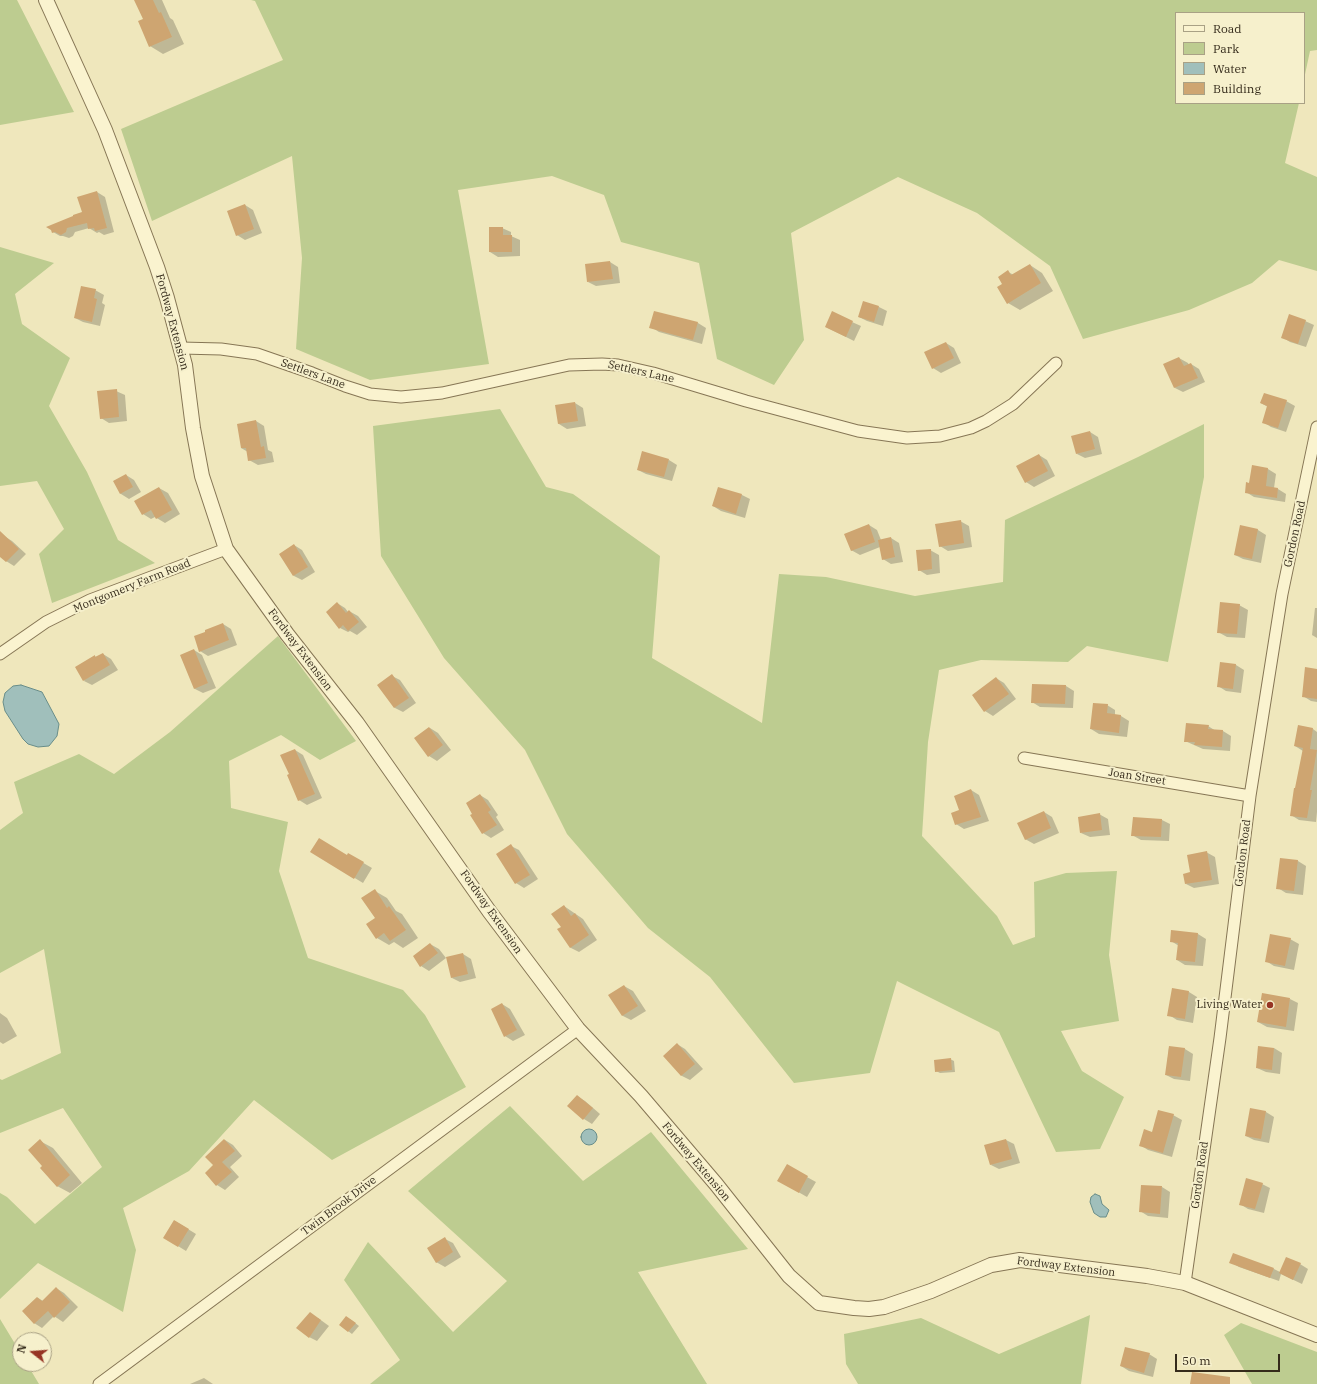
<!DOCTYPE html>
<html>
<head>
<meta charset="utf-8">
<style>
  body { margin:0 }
  #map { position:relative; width:1317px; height:1384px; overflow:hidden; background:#efe7bc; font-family:"IBM Plex Serif",serif }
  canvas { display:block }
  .legend { position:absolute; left:1175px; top:12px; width:130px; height:92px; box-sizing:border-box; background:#f6f0cc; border:1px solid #a9a185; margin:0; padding:5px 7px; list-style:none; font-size:12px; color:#352b1b }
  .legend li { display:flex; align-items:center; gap:8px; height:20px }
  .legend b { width:20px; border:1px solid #a9a185 }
  .north { position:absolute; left:12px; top:1332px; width:40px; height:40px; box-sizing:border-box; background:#f6f0cc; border:1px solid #a9a185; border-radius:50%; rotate:287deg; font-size:11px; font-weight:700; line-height:16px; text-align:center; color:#352b1b }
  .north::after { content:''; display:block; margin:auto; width:14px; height:18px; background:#973424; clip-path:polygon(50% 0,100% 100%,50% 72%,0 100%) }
  .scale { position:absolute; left:1175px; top:1354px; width:105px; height:18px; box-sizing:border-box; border:2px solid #352b1b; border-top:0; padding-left:5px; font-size:12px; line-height:14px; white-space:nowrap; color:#352b1b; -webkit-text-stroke:3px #f6f0cc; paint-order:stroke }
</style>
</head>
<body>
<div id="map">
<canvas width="1317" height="1384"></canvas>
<ul class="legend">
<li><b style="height:5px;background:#faf3cf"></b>Road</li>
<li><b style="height:11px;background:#bdcc90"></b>Park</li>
<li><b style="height:11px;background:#a0bfbb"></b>Water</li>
<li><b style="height:11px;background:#cea571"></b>Building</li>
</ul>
<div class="north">N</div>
<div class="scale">50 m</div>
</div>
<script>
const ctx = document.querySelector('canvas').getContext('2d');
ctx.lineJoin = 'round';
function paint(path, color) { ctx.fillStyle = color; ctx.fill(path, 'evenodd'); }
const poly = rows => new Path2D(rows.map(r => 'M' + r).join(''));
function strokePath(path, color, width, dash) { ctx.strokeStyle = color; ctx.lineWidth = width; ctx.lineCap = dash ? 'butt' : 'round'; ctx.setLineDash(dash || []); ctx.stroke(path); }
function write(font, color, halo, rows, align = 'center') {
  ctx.font = font + ' "IBM Plex Serif",serif'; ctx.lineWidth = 4; ctx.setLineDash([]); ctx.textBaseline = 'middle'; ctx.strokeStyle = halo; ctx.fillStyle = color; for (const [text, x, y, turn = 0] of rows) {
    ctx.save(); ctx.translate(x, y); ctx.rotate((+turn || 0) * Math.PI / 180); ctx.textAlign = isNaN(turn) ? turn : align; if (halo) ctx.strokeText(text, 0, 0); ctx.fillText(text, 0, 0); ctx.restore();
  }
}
paint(poly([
  [0,0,17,0,74,112,0,125],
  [251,0,1317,0,1317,50,1310,51,1304,79,1304,13,1176,13,1176,103,1299,103,1285,163,1317,177,1317,271,1279,260,1252,283,1189,310,1083,339,1050,266,977,213,898,177,791,233,804,340,774,385,717,359,699,263,621,242,604,195,552,176,458,190,489,364,370,380,296,349,302,258,292,156,152,221,121,129,283,60,255,1],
  [0,247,54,263,15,294,22,324,70,358,49,406,87,472,118,540,155,563,52,603,39,554,64,529,37,481,0,486],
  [500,409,546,487,573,494,660,556,652,658,762,723,779,574,826,577,915,596,1003,582,1005,520,1138,457,1204,424,1204,477,1168,662,1087,646,1068,662,981,660,939,670,928,742,922,836,997,916,1013,945,1035,937,1034,882,1066,873,1117,871,1109,955,1119,1021,1061,1031,1082,1071,1124,1097,1100,1149,1056,1152,999,1032,897,981,870,1073,794,1083,710,977,648,928,567,834,525,750,444,658,381,556,373,426],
  [278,636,356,741,320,760,281,735,229,761,231,808,288,822,279,871,308,958,403,990,425,1015,466,1087,332,1160,254,1100,189,1171,123,1208,136,1250,123,1312,38,1263,0,1299,0,1193,7,1197,35,1224,102,1167,63,1108,0,1133,0,1079,2,1080,61,1053,44,949,0,973,0,830,23,813,14,782,79,754,114,774,170,732],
  [510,1106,583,1181,651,1132,748,1249,638,1272,707,1384,370,1384,400,1360,344,1280,368,1242,453,1332,507,1281,408,1191],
  [1090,1315,1081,1384,858,1384,846,1364,844,1334,921,1318,999,1354],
  [0,1319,20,1352,20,1364,27,1364,39,1384,0,1384],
  [1241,1323,1317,1352,1317,1384,1252,1384,1224,1335]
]), '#bdcc90');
const water = poly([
  [21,685,42,692,59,724,57,736,49,746,38,747,28,744,23,739,5,711,3,702,5,693,13,686,21,685],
  '581 1137a8 8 0 1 1 16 0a8 8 0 1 1-16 0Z',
  [1095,1194,1100,1196,1102,1204,1109,1210,1106,1217,1100,1217,1094,1213,1090,1202,1091,1197,1095,1194]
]);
paint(water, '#a0bfbb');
strokePath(water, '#688d89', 1);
paint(poly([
  [135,0,162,0,170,18,173,20,184,44,163,54,150,46,144,20],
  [97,192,105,197,114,232,104,235,99,232,97,233,89,228,75,232,73,236,69,238,63,236,60,236,53,232,75,217,83,213],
  [245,205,253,210,262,233,245,240,237,235],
  [502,228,511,232,511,236,520,240,520,256,498,257,490,252],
  [610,262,618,267,620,283,596,286,588,282],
  [1030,265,1042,273,1053,291,1020,310,1008,303,1004,285,1008,272,1014,275],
  [95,290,104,295,102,303,105,305,100,326,83,322,75,318],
  [864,302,879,307,887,311,883,326,867,321,859,317],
  [655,312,698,323,706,328,702,344,659,332,651,327],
  [1305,321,1314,325,1306,347,1290,342,1282,337],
  [852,322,861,326,854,341,826,327],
  [946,343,954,348,961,363,941,373,933,368],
  [1179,358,1188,363,1189,365,1191,364,1199,369,1205,382,1183,392,1175,388],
  [116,391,125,395,127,421,109,423,101,418],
  [1286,401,1295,406,1286,432,1271,427,1263,422,1268,407,1261,403],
  [575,403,583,408,586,426,567,429,559,424,557,406],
  [256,421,264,426,268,450,272,452,274,462,258,465,249,460,248,452,241,448],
  [1090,432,1098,437,1102,454,1085,458,1077,454],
  [1039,455,1047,460,1055,476,1034,487,1026,482],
  [669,460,677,465,672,481,646,474,638,470],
  [1253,467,1268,469,1276,474,1274,488,1278,489,1286,494,1285,502,1254,497,1246,492,1250,484],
  [126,475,134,480,141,492,129,499,121,494,114,481],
  [159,488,168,493,180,514,165,523,155,517,151,519,143,514],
  [719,488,742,495,750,499,745,518,721,511,713,506],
  [960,521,969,526,972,547,948,551,940,546],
  [869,525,877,530,881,540,891,538,899,543,903,562,891,564,883,559,880,547,860,555,851,550],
  [1241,527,1258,530,1266,535,1261,563,1243,559,1235,555],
  [4,536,12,541,26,554,14,566,6,561,0,555,0,540],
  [294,545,302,550,315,572,302,580,294,576],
  [930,550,939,555,940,573,927,575,919,570],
  [337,603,345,608,348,612,349,611,358,616,367,627,357,635,350,631,348,632,340,628],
  [1239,605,1248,610,1245,638,1227,637,1218,632],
  [1315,608,1317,608,1317,638,1312,635],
  [223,624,231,629,237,645,208,656,200,651],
  [194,650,202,655,216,688,203,693,195,689,181,656],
  [103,654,111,659,118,670,92,685,84,681,95,656,97,658],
  [1221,663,1236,665,1244,670,1241,693,1226,691,1218,686],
  [1317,670,1317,702,1311,701,1303,696],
  [392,676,400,680,416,703,403,712,395,708,379,686],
  [996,678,1004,683,1016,699,993,716,985,711,973,695],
  [1066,686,1074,691,1073,708,1040,707,1032,702],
  [1107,705,1115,710,1115,715,1121,716,1129,721,1127,737,1099,734,1091,729],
  [1208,726,1216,731,1223,731,1231,736,1230,751,1203,749,1185,741],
  [1298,727,1313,729,1317,732,1317,812,1316,822,1299,820,1291,815,1303,751,1295,746],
  [430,728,438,733,451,750,437,761,429,756],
  [295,750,303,755,322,798,307,805,299,800],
  [971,790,979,795,989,821,964,829,956,824],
  [480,795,488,800,498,815,496,817,504,830,491,838,483,833],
  [1044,812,1052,817,1059,833,1034,844,1025,839],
  [1099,814,1108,819,1110,835,1090,837,1081,833],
  [1162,820,1170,824,1169,841,1141,840,1132,835],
  [511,846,519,850,538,879,524,888,516,883],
  [312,852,347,856,348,854,372,868,363,883],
  [1206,852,1215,857,1219,884,1194,888,1186,884],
  [1281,859,1298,861,1306,866,1303,895,1286,893,1278,888],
  [375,891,387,898,396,911,402,914,418,938,403,948,394,942,389,945,377,938],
  [564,906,583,919,597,940,579,952,571,948,559,930,562,927],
  [1198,934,1206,939,1203,966,1185,965,1177,960,1179,946,1171,941],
  [1290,939,1299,944,1294,970,1274,966,1266,961],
  [430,944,439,949,446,958,429,971,421,966],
  [463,954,471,959,476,978,460,982,452,978],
  [624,986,633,991,646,1011,631,1020,623,1016,610,995],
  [1173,989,1189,992,1197,997,1193,1023,1177,1020,1169,1015],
  [1290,999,1298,1003,1294,1031,1267,1027,1258,1022],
  [502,1004,510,1009,525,1035,513,1041,505,1036],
  [0,1013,7,1018,17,1036,3,1044,0,1042],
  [677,1044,685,1049,703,1069,690,1080,682,1076,664,1056],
  [1169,1047,1185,1049,1193,1054,1190,1081,1174,1079,1166,1075],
  [1274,1048,1282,1053,1280,1074,1266,1072,1257,1068],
  [950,1059,954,1061,955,1072,940,1073,936,1071],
  [577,1096,585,1101,600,1114,592,1124,584,1119,569,1106],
  [1251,1109,1266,1112,1274,1117,1269,1143,1254,1140,1246,1136],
  [1173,1115,1182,1120,1172,1157,1148,1150,1140,1145,1152,1133],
  [225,1140,233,1145,242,1156,230,1167,239,1177,225,1190,217,1185,214,1166],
  [1006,1140,1014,1144,1020,1163,999,1169,991,1165],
  [40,1141,53,1148,82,1183,70,1193,57,1186,43,1166],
  [787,1166,816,1182,807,1197,779,1181],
  [1262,1184,1270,1188,1264,1213,1248,1209,1240,1204],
  [1162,1187,1170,1192,1168,1218,1148,1216,1140,1211],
  [175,1221,196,1234,186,1251,165,1238],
  [445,1239,453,1243,461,1257,445,1267,436,1262],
  [1231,1262,1274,1269,1280,1272,1300,1264,1308,1269,1302,1284,1281,1274,1279,1281,1239,1267],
  [56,1288,64,1293,78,1307,63,1322,54,1316,42,1328,34,1323,38,1298,43,1301],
  [318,1318,329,1326,317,1341,309,1337],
  [350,1319,359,1326,352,1334,340,1325],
  [1149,1354,1157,1359,1153,1377,1129,1371,1121,1366],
  [204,1378,213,1384,190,1384]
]), '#0003');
paint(poly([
  [134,0,153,0,159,13,161,12,172,37,149,47,138,21,143,19],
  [97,191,107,228,95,231,94,228,88,229,87,223,67,228,66,232,61,235,55,232,52,233,51,230,46,227,73,216,73,215,82,212,77,197],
  [245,204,254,229,236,236,227,211],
  [489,227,503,227,503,235,512,235,512,252,489,252],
  [610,261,613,279,587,282,585,264],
  [1030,264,1041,283,1007,304,997,287,1002,284,998,277,1008,270,1011,275],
  [81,286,96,289,94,298,97,299,92,322,74,318],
  [863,301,879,306,874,322,858,317],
  [654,311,698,322,693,340,649,328],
  [832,311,853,321,846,337,825,327],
  [1289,314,1306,320,1298,344,1281,338],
  [946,342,954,358,932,369,924,352],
  [1179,357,1184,366,1191,363,1198,378,1174,388,1163,364],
  [117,389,119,417,100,419,97,391],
  [1264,393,1287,400,1278,428,1262,423,1267,406,1260,403],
  [575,402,578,421,558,424,555,405],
  [256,420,261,447,264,446,266,458,248,461,246,448,241,448,237,424],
  [1090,431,1095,449,1076,454,1071,436],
  [642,451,669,459,664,477,637,470],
  [1039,454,1048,471,1025,483,1016,466],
  [1252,465,1268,468,1266,486,1278,488,1277,498,1245,493,1246,482,1249,483],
  [126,474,133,487,120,494,113,481],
  [159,487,172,510,156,519,151,510,142,515,134,501],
  [718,487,742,494,736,514,712,506],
  [961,520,964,543,939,547,935,524],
  [869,524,875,542,851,551,844,534],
  [1240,525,1258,529,1252,559,1234,555],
  [0,531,19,549,6,562,0,557],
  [891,537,895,557,882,560,878,540],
  [294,544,308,567,293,576,279,554],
  [931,549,932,569,918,571,916,550],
  [337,602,346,613,349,610,359,622,348,631,343,625,339,629,326,612],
  [1220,602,1240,604,1237,634,1217,633],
  [223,623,229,640,199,652,194,636,205,632,205,630],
  [194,649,208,683,194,689,180,655],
  [103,653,110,665,83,681,75,667,95,655,95,657],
  [1220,662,1236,664,1233,689,1217,687],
  [1305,667,1317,669,1317,699,1302,697],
  [392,674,409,698,394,708,377,685],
  [996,677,1009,694,984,712,972,695],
  [1032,684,1066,685,1065,704,1031,703],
  [1093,703,1108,704,1107,713,1121,715,1119,733,1090,729],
  [1186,723,1209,725,1208,729,1223,730,1222,747,1194,745,1195,742,1184,742],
  [1298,725,1313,728,1310,749,1317,750,1310,790,1312,790,1307,818,1290,816,1294,788,1295,788,1303,748,1294,746],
  [429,727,443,745,428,757,414,738],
  [295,749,315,794,298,801,287,775,289,774,280,755],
  [971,789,981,817,955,825,951,813,959,810,954,796],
  [480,794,491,810,488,812,497,825,482,834,470,815,472,814,466,803],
  [1044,811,1051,828,1025,840,1017,823],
  [1100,813,1102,830,1080,833,1078,817],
  [1133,817,1162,819,1161,837,1131,836],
  [319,838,347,855,348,853,364,862,354,879,310,852],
  [511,844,530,875,515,884,496,854],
  [1207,851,1212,880,1185,884,1183,874,1190,872,1187,855],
  [1280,858,1298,860,1294,891,1276,889],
  [375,889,387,908,389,906,406,930,390,941,384,933,376,939,366,924,375,918,361,898],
  [564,905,571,916,575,913,589,935,570,948,557,929,561,927,551,914],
  [1171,930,1198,933,1195,962,1176,960,1178,943,1170,942],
  [1270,934,1291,938,1285,966,1265,962],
  [430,943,438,953,420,967,413,956],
  [463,953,468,974,451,978,446,957],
  [624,985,638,1006,622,1016,608,995],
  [1172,988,1189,991,1185,1019,1167,1016],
  [1262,993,1290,998,1286,1027,1257,1022],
  [502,1003,517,1030,504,1037,491,1009],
  [677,1043,695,1064,681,1076,663,1056],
  [1169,1046,1185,1048,1181,1077,1165,1075],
  [1258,1046,1274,1048,1272,1070,1256,1068],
  [951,1058,952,1070,935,1072,934,1060],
  [577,1095,593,1108,583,1120,567,1106],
  [1250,1108,1266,1111,1261,1139,1245,1136],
  [1158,1110,1174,1114,1163,1153,1139,1146,1144,1129,1152,1132],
  [40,1139,70,1175,57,1187,40,1168,42,1166,28,1150],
  [224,1139,235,1151,222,1162,232,1172,216,1186,205,1173,213,1165,205,1157],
  [1006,1139,1012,1159,990,1165,984,1145],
  [787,1164,808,1176,799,1193,777,1181],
  [1246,1178,1263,1183,1255,1209,1239,1205],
  [1141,1185,1162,1186,1160,1214,1139,1212],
  [174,1220,189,1229,178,1247,163,1238],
  [445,1237,453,1252,436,1263,427,1248],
  [1233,1253,1274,1268,1270,1278,1229,1263],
  [1286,1257,1301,1263,1293,1280,1279,1273],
  [56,1287,70,1302,54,1318,48,1311,34,1324,22,1311,37,1297,42,1301],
  [310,1312,321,1320,309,1338,296,1328],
  [346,1316,356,1323,348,1332,339,1325],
  [1125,1347,1150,1353,1144,1373,1120,1366],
  [1192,1372,1230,1377,1230,1384,1190,1384]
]), '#cea571');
const minor = poly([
  [181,348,221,349,257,354,312,373,345,386,370,394,401,397,442,393,569,365,602,364,618,365,653,373,746,401,858,431,907,438,940,436,971,428,986,421,1013,404,1056,363],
  [0,654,46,622,90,600,226,549],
  [1024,758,1250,796],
  [1185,1283,1220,1038,1250,796,1282,594,1317,427],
  [99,1384,578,1029]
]);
const tertiary = poly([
  [46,0,105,130,157,267,167,298,185,365,193,428,202,476,226,549,287,634,357,723,489,911,578,1029,641,1096,716,1184,789,1276,819,1303,854,1308,869,1309,884,1307,931,1291,991,1265,1020,1260,1147,1276,1185,1283,1317,1335]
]);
strokePath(minor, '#867655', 13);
strokePath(tertiary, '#867655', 16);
strokePath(minor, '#faf3cf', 11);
strokePath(tertiary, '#faf3cf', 14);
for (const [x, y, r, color] of [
  [1270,1005,4,"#973424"]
]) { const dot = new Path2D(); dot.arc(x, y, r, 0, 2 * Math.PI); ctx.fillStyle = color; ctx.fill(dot); strokePath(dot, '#f6f0cc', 1.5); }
write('11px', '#352b1b', '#f6f0cc', [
  ["Fordway Extension",172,322,75],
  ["Settlers Lane",641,372,13],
  ["Settlers Lane",313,374,20],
  ["Gordon Road",1295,534,-78],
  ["Montgomery Farm Road",132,586,-22],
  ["Fordway Extension",300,650,53],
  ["Joan Street",1137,777,9],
  ["Gordon Road",1243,853,-83],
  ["Fordway Extension",491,912,55],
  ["Fordway Extension",696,1162,50],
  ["Gordon Road",1200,1175,-82],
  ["Twin Brook Drive",339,1206,-37],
  ["Fordway Extension",1066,1267,7]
]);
write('11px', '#352b1b', '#f6f0cc', [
  ["Living Water",1262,1005]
], 'right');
</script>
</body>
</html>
